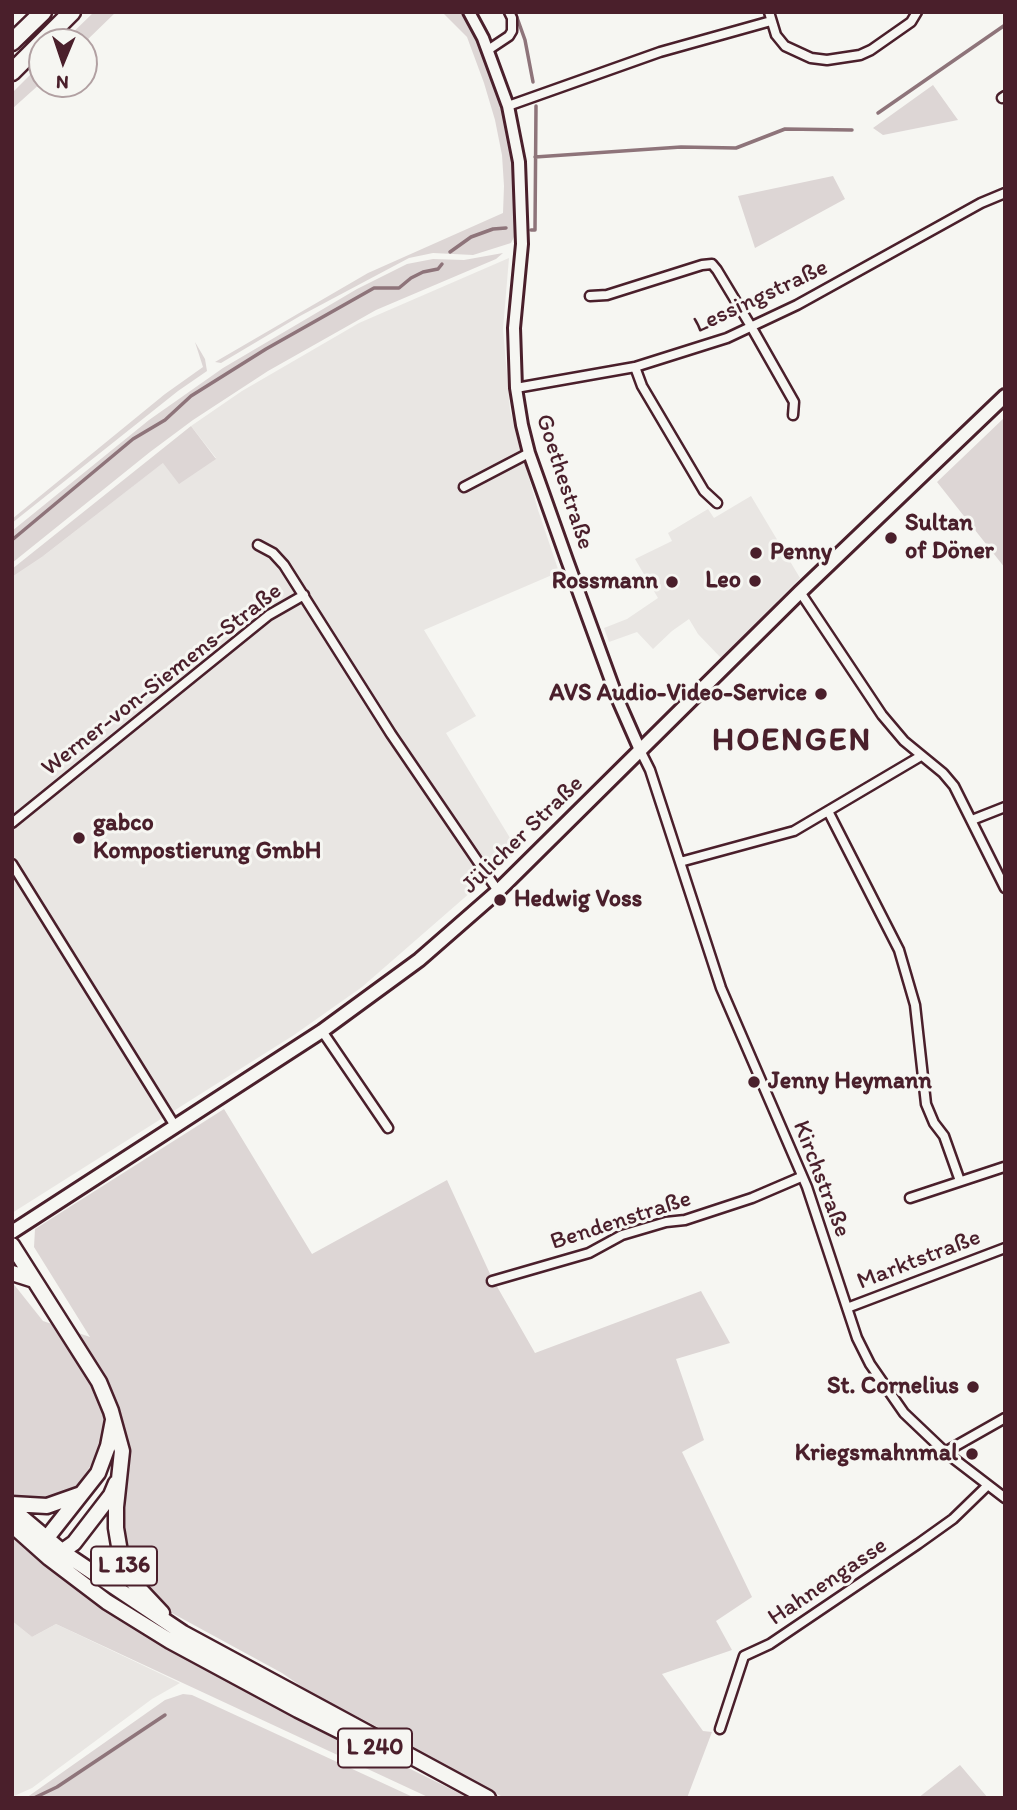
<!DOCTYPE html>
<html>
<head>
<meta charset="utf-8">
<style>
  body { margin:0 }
  #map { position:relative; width:1017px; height:1810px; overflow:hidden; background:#f6f6f2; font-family:Itim,sans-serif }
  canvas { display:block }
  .frame { position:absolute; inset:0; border:14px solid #4a1f2b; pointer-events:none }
  .north { position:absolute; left:28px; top:28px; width:70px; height:70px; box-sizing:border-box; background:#f6f6f2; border:2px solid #b1a0a2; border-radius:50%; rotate:182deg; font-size:19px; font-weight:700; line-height:28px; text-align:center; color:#4a1f2b }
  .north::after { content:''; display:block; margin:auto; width:24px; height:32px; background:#4a1f2b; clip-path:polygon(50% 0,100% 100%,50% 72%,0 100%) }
</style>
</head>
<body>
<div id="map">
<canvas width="1017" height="1810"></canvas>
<div class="frame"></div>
<div class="north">N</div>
</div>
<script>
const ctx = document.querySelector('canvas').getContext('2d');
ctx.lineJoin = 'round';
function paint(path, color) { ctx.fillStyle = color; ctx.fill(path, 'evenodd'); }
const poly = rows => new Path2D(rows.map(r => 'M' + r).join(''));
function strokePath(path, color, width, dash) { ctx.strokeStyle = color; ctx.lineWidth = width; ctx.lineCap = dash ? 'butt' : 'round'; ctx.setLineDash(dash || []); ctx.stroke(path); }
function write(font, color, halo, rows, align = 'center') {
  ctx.font = font + ' Itim,sans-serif'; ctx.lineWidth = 6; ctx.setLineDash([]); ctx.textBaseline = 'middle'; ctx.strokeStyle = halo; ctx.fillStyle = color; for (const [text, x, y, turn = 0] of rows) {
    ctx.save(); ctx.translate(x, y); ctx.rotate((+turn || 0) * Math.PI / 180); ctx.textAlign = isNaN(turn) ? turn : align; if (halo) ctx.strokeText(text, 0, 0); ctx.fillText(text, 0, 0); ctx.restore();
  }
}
paint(poly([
  [509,258,503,329,510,410,538,510,559,572,424,630,476,716,446,733,518,851,362,987,294,1035,12,1213,12,577,42,557,164,462,216,458,191,426,242,391,359,323],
  [751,496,800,578,721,658,698,634,689,619,672,631,653,649,637,632,609,642,604,628,627,619,658,598,635,559,672,541,668,533,708,509,714,518],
  [12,1621,32,1637,56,1624,180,1683,152,1699,32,1788,12,1797]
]), '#e9e6e3');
paint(poly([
  [94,12,116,12,84,43,63,42],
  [442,12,463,12,483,52,503,108,511,143,515,184,515,235,511,243,473,255,433,253,409,258,300,316,221,363,215,362,368,273,503,213,504,186,502,155,495,120,484,83,467,37],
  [42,63,42,82,12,109,12,93],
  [933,85,958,120,883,135,873,128],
  [833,176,845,199,755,248,738,196],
  [503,253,496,259,376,310,268,371,193,420,150,452,12,563,12,531,149,420,223,368,357,289,407,264,433,259,464,260],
  [195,342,205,359,207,371,178,391,12,523,12,519,165,394,203,367],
  [1005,417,1005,568,937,482],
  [191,426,216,459,179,484,163,463,42,557,12,577,12,569],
  [224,1109,312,1254,447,1180,491,1276,535,1353,701,1291,730,1343,676,1359,704,1440,682,1452,752,1597,716,1621,732,1650,662,1674,703,1731,712,1732,687,1798,505,1798,436,1765,395,1736,308,1691,282,1673,170,1612,143,1586,125,1556,127,1437,100,1451,76,1488,44,1501,12,1496,12,1282,43,1321,90,1337,34,1247,35,1229],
  [12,1536,69,1583,133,1626,202,1666,469,1798,430,1798,56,1624,32,1637,12,1621],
  [183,1694,192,1695,415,1798,26,1798,165,1700],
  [960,1765,988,1798,918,1798]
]), '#ddd6d5');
strokePath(poly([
  [515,12,525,40,533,82],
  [878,113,1005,25],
  [535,157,681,147,736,148,785,129,852,130],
  [531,230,535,230,536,106],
  [450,252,471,237,493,229,506,228],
  [12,540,133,439,165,420,191,396,266,349,374,288,399,288,411,278,423,272,438,269,442,264],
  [34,1798,57,1787,165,1715]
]), '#8e747a', 3.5);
const minor = poly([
  [769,12,776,35,785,46,811,58,827,60,860,55,871,50,911,22,917,12],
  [488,50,509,36,512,31,512,18,509,12],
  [1002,98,1005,96],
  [508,106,660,52,771,21],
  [590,296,607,295,702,265,712,264,717,270,752,328,794,402,793,415],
  [635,367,642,386,704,491,717,503],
  [516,388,635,367,727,338,797,305,981,203,1005,193],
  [464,487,529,453],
  [258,545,273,553,284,565,391,734,498,891],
  [800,592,882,715,904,741,943,773,954,786,1005,888],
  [640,750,650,770,721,988,807,1187,857,1338,870,1364,904,1413,945,1452,1005,1498],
  [828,811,899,950,915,1005,926,1104,934,1123,944,1136,960,1181],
  [972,820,1005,807],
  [12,823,269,615,304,595],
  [680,862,794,831,921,756],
  [12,864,175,1126],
  [322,1031,388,1128],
  [910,1198,1004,1167],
  [492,1281,589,1253,622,1235,666,1222,685,1220,752,1198,801,1177],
  [847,1308,1005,1248],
  [945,1452,1005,1418],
  [720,1729,744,1656,770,1644,918,1544,953,1519,988,1485]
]);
const tertiary = poly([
  [469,12,483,38,508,106,519,162,522,244,514,328,516,388,522,425,529,453,567,560,618,700,640,750]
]);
const secondary = poly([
  [12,1232,322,1031,419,960,498,891,800,592,1005,396]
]);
const primary = poly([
  [12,1245,99,1382,111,1411,122,1451,116,1507,116,1528,121,1558,131,1580,162,1613],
  [12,1273,34,1280],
  [12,1504,47,1506,81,1494],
  [12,1509,64,1553,183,1633,488,1798],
  [12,1525,49,1558,107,1602,170,1641,298,1710,390,1756],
  [45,1547,46,1539,98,1473,108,1446,113,1420],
  [57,1555,74,1543,111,1495,116,1483]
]);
const motorway = poly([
  [12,42,43,12],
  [12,72,72,12]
]);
strokePath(minor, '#4a1f2b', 13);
strokePath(tertiary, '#4a1f2b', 16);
strokePath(secondary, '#4a1f2b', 18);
strokePath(primary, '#4a1f2b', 19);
strokePath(motorway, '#4a1f2b', 21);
strokePath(minor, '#f6f6f2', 8);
strokePath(tertiary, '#f6f6f2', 10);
strokePath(secondary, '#f6f6f2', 12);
strokePath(primary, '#f6f6f2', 14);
strokePath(motorway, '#f6f6f2', 16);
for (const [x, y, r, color] of [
  [891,538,7,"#4a1f2b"],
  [756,553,7,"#4a1f2b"],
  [755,581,7,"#4a1f2b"],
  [672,582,7,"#4a1f2b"],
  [821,694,7,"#4a1f2b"],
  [79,838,7,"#4a1f2b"],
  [500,900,7,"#4a1f2b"],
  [754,1082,7,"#4a1f2b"],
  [973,1387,7,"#4a1f2b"],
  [972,1454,7,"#4a1f2b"]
]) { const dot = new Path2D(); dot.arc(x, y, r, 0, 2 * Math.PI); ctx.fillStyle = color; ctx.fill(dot); strokePath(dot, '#f6f6f2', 2.5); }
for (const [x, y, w] of [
  [124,1566,66],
  [375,1748,74]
]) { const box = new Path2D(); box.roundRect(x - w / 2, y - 19.5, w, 39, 5); ctx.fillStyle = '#f6f6f2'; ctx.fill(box); strokePath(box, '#4a1f2b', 2); }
write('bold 23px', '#4a1f2b', null, [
  ["L 136",124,1566],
  ["L 240",375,1748]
]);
write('24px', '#4a1f2b', '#f6f6f2', [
  ["Lessingstraße",761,297,-25],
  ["Goethestraße",564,482,72],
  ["Werner-von-Siemens-Straße",162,680,-38],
  ["Jülicher Straße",523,835,-44],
  ["Kirchstraße",821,1179,69],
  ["Bendenstraße",621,1221,-18],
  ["Marktstraße",919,1260,-21],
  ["Hahnengasse",828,1582,-34]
]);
write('bold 24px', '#4a1f2b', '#f6f6f2', [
  ["Sultan",905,524],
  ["of Döner",905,552],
  ["Penny",770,553],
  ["Leo",741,581,"right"],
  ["Rossmann",658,582,"right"],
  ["AVS Audio-Video-Service",807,694,"right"],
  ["gabco",93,824],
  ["Kompostierung GmbH",93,852],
  ["Hedwig Voss",514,900],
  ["Jenny Heymann",768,1082],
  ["St. Cornelius",959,1387,"right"],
  ["Kriegsmahnmal",958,1454,"right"]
], 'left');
ctx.letterSpacing = '2px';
write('bold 32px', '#4a1f2b', '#f6f6f2', [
  ["HOENGEN",792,742]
]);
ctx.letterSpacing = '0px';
</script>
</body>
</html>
